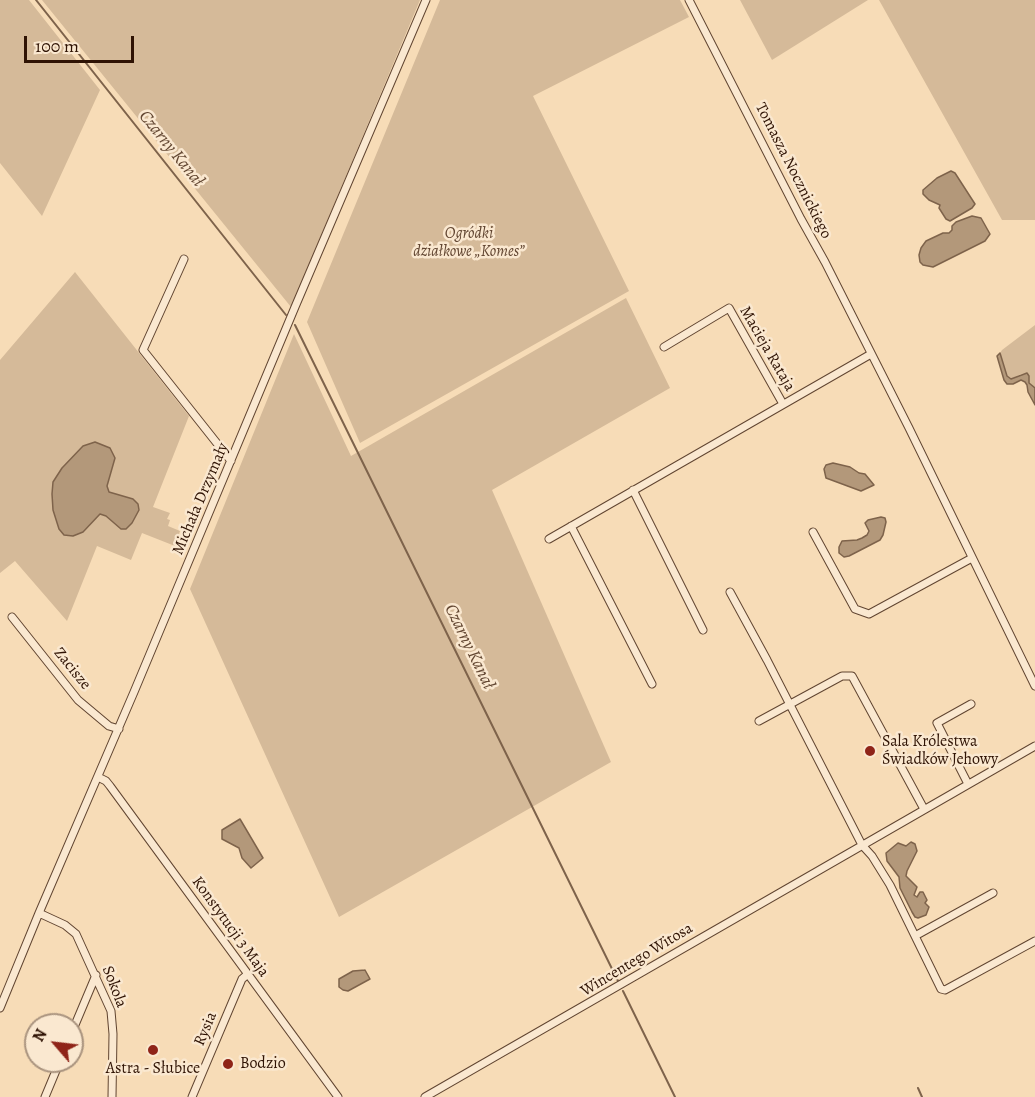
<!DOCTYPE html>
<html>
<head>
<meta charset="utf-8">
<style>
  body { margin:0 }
  #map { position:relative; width:1035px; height:1097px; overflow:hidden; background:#f7dcb7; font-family:Alegreya,serif }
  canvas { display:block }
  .north { position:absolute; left:24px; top:1013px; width:60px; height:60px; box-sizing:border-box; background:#fae8d0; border:2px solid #a9937e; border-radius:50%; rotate:298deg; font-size:16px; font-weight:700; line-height:24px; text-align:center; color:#2f1304 }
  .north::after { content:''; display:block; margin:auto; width:21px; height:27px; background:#8f2418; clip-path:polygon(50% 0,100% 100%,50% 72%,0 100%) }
  .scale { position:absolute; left:24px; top:36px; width:110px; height:27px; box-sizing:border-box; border:3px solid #2f1304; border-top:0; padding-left:8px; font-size:18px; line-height:21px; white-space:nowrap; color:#2f1304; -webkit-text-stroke:4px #fae8d0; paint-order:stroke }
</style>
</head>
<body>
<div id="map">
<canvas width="1035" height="1097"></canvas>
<div class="north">N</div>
<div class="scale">100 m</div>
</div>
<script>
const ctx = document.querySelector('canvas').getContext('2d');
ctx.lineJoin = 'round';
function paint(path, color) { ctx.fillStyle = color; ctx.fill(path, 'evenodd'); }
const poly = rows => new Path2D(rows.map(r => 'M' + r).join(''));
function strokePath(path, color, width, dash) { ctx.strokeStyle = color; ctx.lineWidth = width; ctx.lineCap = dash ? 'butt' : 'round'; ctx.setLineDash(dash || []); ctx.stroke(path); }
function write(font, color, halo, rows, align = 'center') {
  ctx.font = font + ' Alegreya,serif'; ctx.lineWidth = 5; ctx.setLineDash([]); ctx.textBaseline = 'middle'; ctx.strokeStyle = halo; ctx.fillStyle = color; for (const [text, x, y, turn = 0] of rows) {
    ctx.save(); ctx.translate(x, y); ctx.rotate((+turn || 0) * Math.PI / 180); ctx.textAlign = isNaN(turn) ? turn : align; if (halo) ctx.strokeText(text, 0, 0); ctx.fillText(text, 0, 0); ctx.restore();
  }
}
paint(poly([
  [0,0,29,0,100,90,42,216,0,163],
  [42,0,420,0,291,307],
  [440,0,680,0,689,17,533,96,629,291,360,443,307,322],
  [740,0,868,0,772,60],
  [879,0,1035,0,1035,220,1002,220],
  [75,272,189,416,153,507,170,513,167,519,170,520,168,526,180,531,175,546,142,533,131,560,97,546,67,621,15,561,0,573,0,360],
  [626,298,670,388,492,490,611,762,339,917,190,589,294,334,351,456],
  [1035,325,1035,388,1029,383,1029,376,1027,373,1021,374,1011,379,1007,376,1000,353,1002,350]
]), '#d5ba99');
const water = poly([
  [951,171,955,173,975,204,972,208,950,221,946,219,939,208,940,205,929,200,923,194,923,190,937,178,951,171],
  [972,216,981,218,990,234,985,241,933,267,923,265,920,262,919,255,921,248,926,241,943,233,949,233,952,230,952,226,956,222,972,216],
  [1000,353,1007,376,1011,379,1027,373,1029,376,1029,383,1035,388,1035,405,1028,392,1027,385,1025,382,1021,380,1013,384,1007,384,1004,380,997,356,1000,353],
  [95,442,110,448,115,458,107,486,109,492,133,499,138,504,139,510,132,523,126,529,121,529,106,516,100,514,83,532,73,536,64,535,59,529,53,510,52,494,53,482,62,468,83,446,95,442],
  [833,463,850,467,859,473,865,474,874,485,861,491,826,478,824,469,826,465,833,463],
  [881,517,885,518,886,522,883,535,880,540,849,556,844,557,839,553,839,547,842,541,857,540,862,538,867,535,869,531,865,523,868,520,881,517],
  [240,819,263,858,251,868,242,858,239,848,222,839,222,830,240,819],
  [911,842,915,844,917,851,907,871,906,876,917,887,914,895,917,897,920,892,923,892,927,900,925,903,929,907,926,915,918,918,915,917,912,912,900,888,899,877,887,861,886,853,898,843,906,846,911,842],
  [365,970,370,979,348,991,343,990,339,987,339,979,353,971,365,970]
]);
paint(water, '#b3987a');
strokePath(water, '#7e634b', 1.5);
strokePath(poly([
  [36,0,286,315],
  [295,325,618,981],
  [623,991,675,1097],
  [918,1088,922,1097]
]), '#7e634b', 2);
const street = poly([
  [689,0,801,219,825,262,909,428,1035,686],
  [184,259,143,350,231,461],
  [664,347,729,308,783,404],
  [633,490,703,630],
  [571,526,652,684],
  [813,532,855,609,869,614,972,558],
  [549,539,871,354],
  [730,592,767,660,862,845,872,856,890,885,915,936],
  [12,617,78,700,109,726,119,729],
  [759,721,842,676,852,676,924,809],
  [98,777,106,781,110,786,338,1097],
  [968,784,937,723,971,704],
  [993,893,915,936,941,989,945,990,1035,941],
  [39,913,65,925,76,934,111,1011,113,1034,112,1097],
  [0,1008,39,913,134,692,295,307,426,0],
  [72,1032,96,975],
  [45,1097,60,1061],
  [192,1097,242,979,248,974],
  [425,1097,1035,746]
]);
strokePath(street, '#614531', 9);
strokePath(street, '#fae8d0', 7);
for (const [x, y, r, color] of [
  [870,751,6,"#8f2418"],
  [153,1050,6,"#8f2418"],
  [228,1064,6,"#8f2418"]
]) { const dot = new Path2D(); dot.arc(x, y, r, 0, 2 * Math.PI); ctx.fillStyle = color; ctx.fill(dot); strokePath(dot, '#fae8d0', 2); }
write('16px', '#2f1304', '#fae8d0', [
  ["Tomasza Nocznickiego",793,171,63],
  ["Macieja Rataja",767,349,60],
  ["Michała Drzymały",201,499,-67],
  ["Zacisze",72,669,51],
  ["Konstytucji 3 Maja",230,927,54],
  ["Wincentego Witosa",637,960,-31],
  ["Sokola",114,987,69],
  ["Rysia",206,1029,-67]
]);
write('italic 16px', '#614531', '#fae8d0', [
  ["Ogródki",469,234],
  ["działkowe „Komes”",469,252]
]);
write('16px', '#2f1304', '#fae8d0', [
  ["Sala Królestwa",882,742],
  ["Świadków Jehowy",882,760],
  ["Bodzio",240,1064],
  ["Astra - Słubice",153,1069,"center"]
], 'left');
write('italic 18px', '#644833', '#fae8d0', [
  ["Czarny Kanał",171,149,51],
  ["Czarny Kanał",469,647,64]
]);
</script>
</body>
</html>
